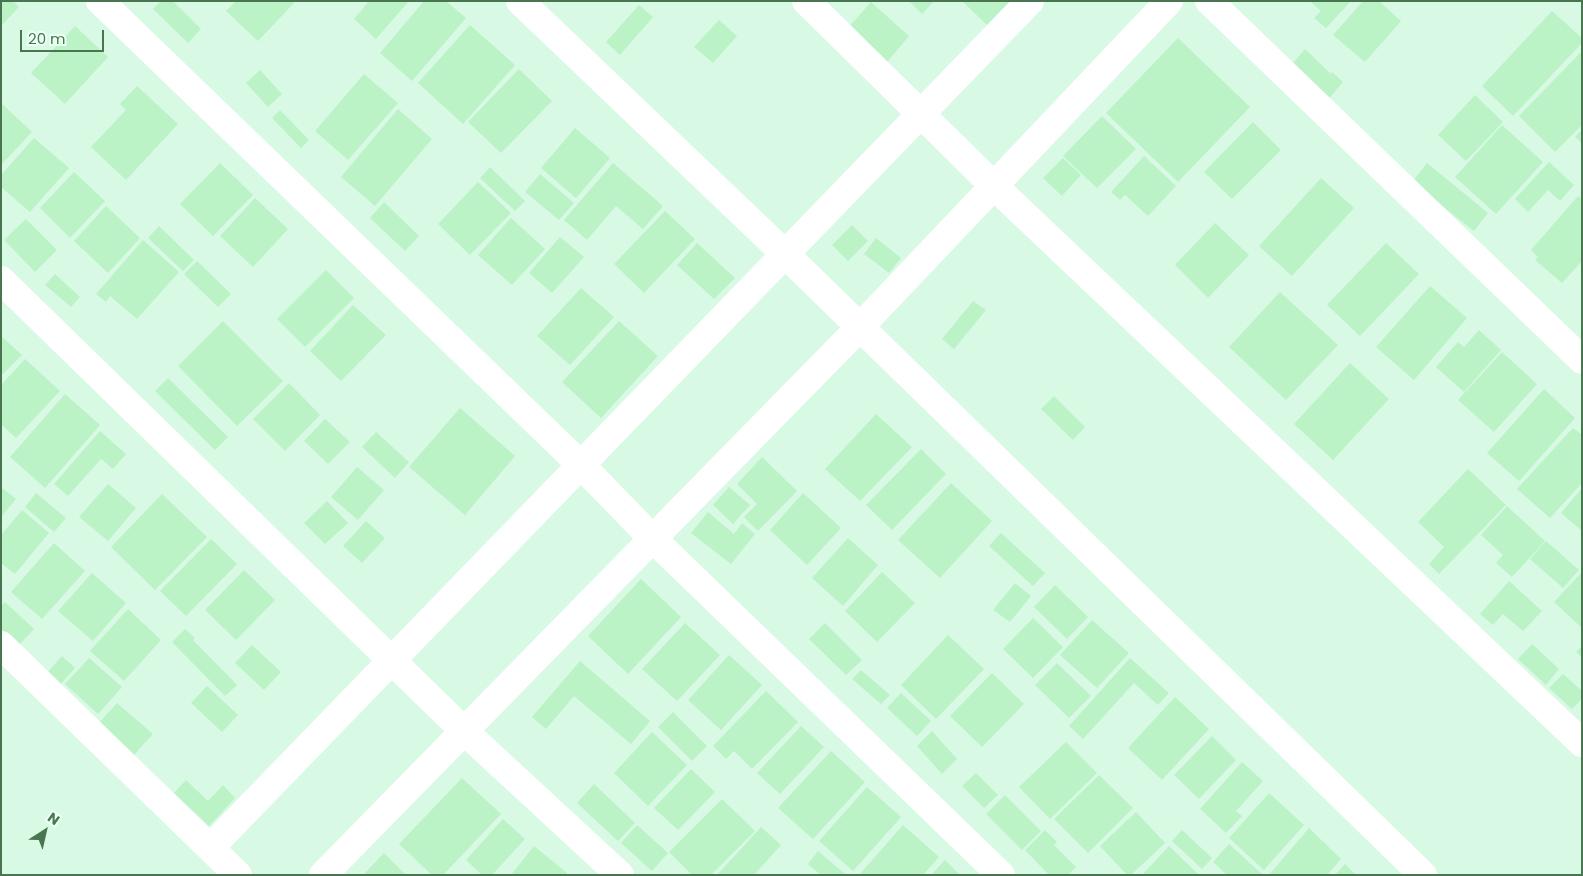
<!DOCTYPE html>
<html>
<head>
<meta charset="utf-8">
<style>
  body { margin:0 }
  #map { position:relative; width:1583px; height:876px; overflow:hidden; background:#e4fdef; font-family:Poppins,sans-serif }
  canvas { display:block }
  .frame { position:absolute; inset:0; border:2px solid #497651; pointer-events:none }
  .north { position:absolute; left:20px; top:806px; width:50px; height:50px; -webkit-text-stroke:4px #ebfff3; paint-order:stroke; rotate:35deg; font-size:14px; font-weight:700; line-height:20px; text-align:center; color:#497651 }
  .north::after { content:''; display:block; margin:auto; width:18px; height:22px; background:#497651; clip-path:polygon(50% 0,100% 100%,50% 72%,0 100%) }
  .scale { position:absolute; left:20px; top:30px; width:84px; height:22px; box-sizing:border-box; border:2px solid #497651; border-top:0; padding-left:6px; font-size:15px; line-height:18px; white-space:nowrap; color:#497651; -webkit-text-stroke:4px #ebfff3; paint-order:stroke }
</style>
</head>
<body>
<div id="map">
<canvas width="1583" height="876"></canvas>
<div class="frame"></div>
<div class="north">N</div>
<div class="scale">20 m</div>
</div>
<script>
const g = document.querySelector('canvas').getContext('2d');
g.lineJoin = 'round';
function fill(path, color) { g.fillStyle = color; g.fill(path, 'evenodd'); }
function strokePath(path, color, width, dash) { g.strokeStyle = color; g.lineWidth = width; g.lineCap = dash ? 'butt' : 'round'; g.setLineDash(dash || []); g.stroke(path); }
const residential = new Path2D(`
  M1,1H1582V875H1Z`);
const building = new Path2D(`
  M1,1H13L19,7L1,26Z
  M161,1H173L201,29L188,43L153,9Z
  M236,1H292L294,3L258,41L226,11Z
  M369,1H409L376,39L354,19Z
  M424,1H446L466,18L412,81L380,53Z
  M909,1H934L922,14Z
  M962,1H1010L987,25Z
  M1310,1H1349L1350,2L1326,28L1314,18L1321,11Z
  M1363,1H1379L1401,21L1365,62L1333,35Z
  M871,2L909,36L887,62L848,28Z
  M639,5L653,17L620,55L606,42Z
  M1552,11L1582,38V43L1513,116L1482,86Z
  M719,20L737,36L713,63L694,47Z
  M470,25L515,65L463,124L418,83Z
  M75,26L108,57L65,104L31,73Z
  M1178,38L1250,107L1178,182L1106,113Z
  M1305,49L1331,74L1332,72L1343,82L1326,102L1288,69Z
  M1582,51V125L1555,152L1519,116Z
  M519,69L552,101L501,153L468,122Z
  M260,70L282,94L268,107L246,83Z
  M364,74L398,103L348,160L315,131Z
  M137,86L178,124L126,180L91,147L126,110L120,104Z
  M1475,95L1503,122L1466,161L1438,135Z
  M1,103L32,132L1,165Z
  M398,109L432,139L375,206L341,177Z
  M280,110L309,140L301,148L272,118Z
  M1102,116L1136,149L1097,188L1063,156Z
  M1253,122L1281,150L1232,199L1204,172Z
  M1502,125L1543,162L1496,214L1455,177Z
  M575,128L610,158L576,198L541,168Z
  M1582,130V143L1575,137Z
  M34,138L69,168L30,212L1,187V175Z
  M1144,156L1176,186L1148,216L1125,195L1120,200L1111,192Z
  M1063,158L1081,175L1062,196L1043,178Z
  M1549,162L1574,185L1560,201L1548,190L1528,212L1515,199Z
  M220,163L253,195L213,236L180,204Z
  M613,163L663,206L643,229L616,206L587,240L564,220Z
  M1427,163L1488,213L1474,231L1412,182Z
  M490,167L525,201L515,211L480,178Z
  M74,172L105,201L70,238L40,208Z
  M540,174L574,203L559,220L525,192Z
  M1321,178L1354,208L1292,276L1259,246Z
  M478,182L511,213L470,255L438,224Z
  M1578,196L1582,199V261L1562,283L1535,260L1538,257L1531,250Z
  M255,198L288,229L253,267L220,236Z
  M384,202L419,236L405,251L370,218Z
  M106,206L140,238L108,273L74,241Z
  M665,211L695,239L644,293L614,264Z
  M511,218L545,249L512,285L478,255Z
  M26,219L57,250L35,272L4,240Z
  M1215,223L1249,255L1208,298L1175,265Z
  M852,225L868,241L848,261L832,245Z
  M159,226L194,260L183,271L148,238Z
  M560,237L584,257L552,293L529,273Z
  M876,238L901,258L889,273L864,254Z
  M143,240L179,272L137,319L110,296L106,302L96,294Z
  M697,243L735,278L714,299L677,265Z
  M1386,243L1419,274L1360,336L1327,305Z
  M197,261L231,294L218,307L184,274Z
  M326,270L354,298L305,347L277,319Z
  M55,274L80,297L71,307L45,285Z
  M1430,286L1467,318L1414,380L1376,347Z
  M581,288L614,317L570,365L537,336Z
  M1280,292L1338,345L1286,400L1229,347Z
  M973,301L986,310L954,349L942,339Z
  M353,305L386,335L341,381L310,351Z
  M223,321L283,381L237,426L178,366Z
  M619,321L658,356L601,418L562,382Z
  M1479,330L1501,350L1464,392L1436,367L1458,342L1464,347Z
  M1,336L22,355L1,376Z
  M1502,352L1537,384L1494,432L1458,400Z
  M25,359L60,391L16,438L1,424V385Z
  M1350,363L1389,399L1333,460L1294,424Z
  M168,378L228,437L215,450L155,391Z
  M289,383L320,415L285,451L253,419Z
  M1544,389L1575,418L1519,481L1487,453Z
  M65,394L100,425L45,488L10,457Z
  M1054,396L1085,427L1073,440L1041,409Z
  M460,408L515,456L465,515L409,467Z
  M876,414L912,447L860,501L825,469Z
  M325,419L350,442L328,464L304,441Z
  M1573,428L1582,435V483L1550,518L1517,489Z
  M100,431L126,454L113,469L101,459L68,496L54,484Z
  M376,432L409,462L395,478L362,447Z
  M921,449L946,474L892,530L866,505Z
  M762,457L797,491L758,531L744,517L757,504L737,484Z
  M357,467L384,490L358,520L331,497Z
  M1468,469L1506,505L1439,574L1429,564L1444,547L1418,522Z
  M951,483L992,521L940,578L898,540Z
  M108,484L136,508L108,541L79,517Z
  M1,487L16,499L1,517Z
  M729,487L750,505L733,524L713,505Z
  M1582,488V531L1561,513Z
  M36,493L66,518L54,532L25,507Z
  M803,493L841,528L807,565L770,530Z
  M162,494L207,537L155,590L111,547Z
  M327,501L348,523L325,544L304,523Z
  M1507,506L1545,541L1512,577L1496,563L1503,555L1481,535Z
  M22,510L49,533L15,574L1,563V535Z
  M708,512L734,534L742,523L755,534L731,564L691,533Z
  M366,521L385,538L362,563L343,546Z
  M1001,533L1045,573L1033,586L989,546Z
  M848,538L878,565L843,606L812,578Z
  M211,539L237,564L186,616L160,591Z
  M1546,541L1579,570L1563,588L1530,559Z
  M54,543L85,571L42,619L11,592Z
  M244,570L275,600L236,640L205,610Z
  M882,572L915,603L877,642L845,611Z
  M92,573L126,603L93,641L58,611Z
  M1581,573L1582,574V628L1554,602Z
  M641,579L681,617L628,674L588,636Z
  M1509,581L1542,611L1523,631L1503,614L1493,625L1480,614Z
  M1015,583L1031,596L1010,622L993,610Z
  M1055,585L1088,617L1067,639L1034,607Z
  M5,602L34,629L17,647L1,632V605Z
  M128,609L161,640L124,681L90,651Z
  M1033,618L1063,647L1033,678L1003,649Z
  M1092,620L1129,653L1097,688L1060,655Z
  M685,623L720,655L677,701L642,669Z
  M825,623L862,660L846,675L809,639Z
  M185,629L195,638L193,640L237,685L225,696L172,642Z
  M948,635L984,669L936,719L901,685Z
  M1532,644L1559,669L1546,685L1518,659Z
  M252,645L281,672L264,690L235,663Z
  M1582,646V657L1576,652Z
  M729,655L762,685L721,730L688,700Z
  M62,656L75,668L59,686L45,675Z
  M89,658L122,687L98,714L65,684Z
  M1130,658L1169,693L1158,705L1134,683L1083,739L1069,726Z
  M580,661L650,721L631,744L574,696L546,729L532,717Z
  M1057,663L1091,696L1069,718L1035,685Z
  M861,670L890,695L881,704L852,679Z
  M992,673L1024,704L982,747L950,716Z
  M1563,674L1582,691V699L1572,709L1549,688Z
  M207,686L238,715L222,732L191,703Z
  M766,691L798,722L752,769L734,751L726,759L713,746Z
  M901,693L931,721L917,736L887,708Z
  M1175,697L1209,729L1162,780L1128,748Z
  M117,703L153,734L132,757L96,726Z
  M673,712L707,746L692,761L658,727Z
  M801,726L824,747L780,794L757,773Z
  M932,731L957,759L942,774L917,746Z
  M652,732L687,765L648,806L614,773Z
  M1212,736L1236,760L1199,799L1174,775Z
  M1066,742L1097,773L1050,819L1019,787Z
  M831,751L865,782L813,839L778,808Z
  M1242,762L1263,781L1236,811L1242,816L1226,833L1200,809Z
  M691,769L715,792L678,830L654,808Z
  M976,773L998,795L984,808L962,786Z
  M1099,775L1133,808L1088,853L1054,819Z
  M462,778L501,814L443,875H432L399,844Z
  M186,780L208,801L223,785L235,798L209,826L174,793Z
  M594,784L635,823L618,841L577,803Z
  M867,787L901,817L853,871L819,841Z
  M1269,793L1304,825L1264,870L1229,838Z
  M1005,795L1041,831L1022,850L986,814Z
  M722,799L755,831L711,875H692L669,852Z
  M1136,812L1165,843L1131,875H1127L1100,846Z
  M503,819L525,839L492,875H482L466,860Z
  M637,825L668,853L652,871L621,843Z
  M903,825L939,857L923,875H859Z
  M761,827L781,845L754,875H717Z
  M1309,828L1341,859L1327,875H1269Z
  M1045,830L1057,842L1054,845L1076,867L1068,875H1049L1025,850Z
  M1182,830L1212,858L1202,869L1172,841Z
  M1229,844L1262,874L1261,875H1227L1213,862Z
  M534,846L567,873L566,875H511Z
  M1169,846L1199,875H1142Z
  M818,851L846,875H821L808,864Z
  M384,853L406,875H363Z
  M945,860L960,875H931Z
  M1345,864L1356,875H1335Z`);
const minor = new Path2D(`
  M100,1L581,465L652,538L1001,875
  M520,1L786,255L1423,875
  M806,1L993,185L1582,743
  M1209,1L1582,360
  M1,280L463,730L620,875
  M1,645L238,875
  M210,848L1030,1
  M323,875L860,327L1169,1`);
fill(residential, '#d8fae5');
fill(building, '#bbf3c7');
strokePath(minor, '#fff', 28);
</script>
</body>
</html>
